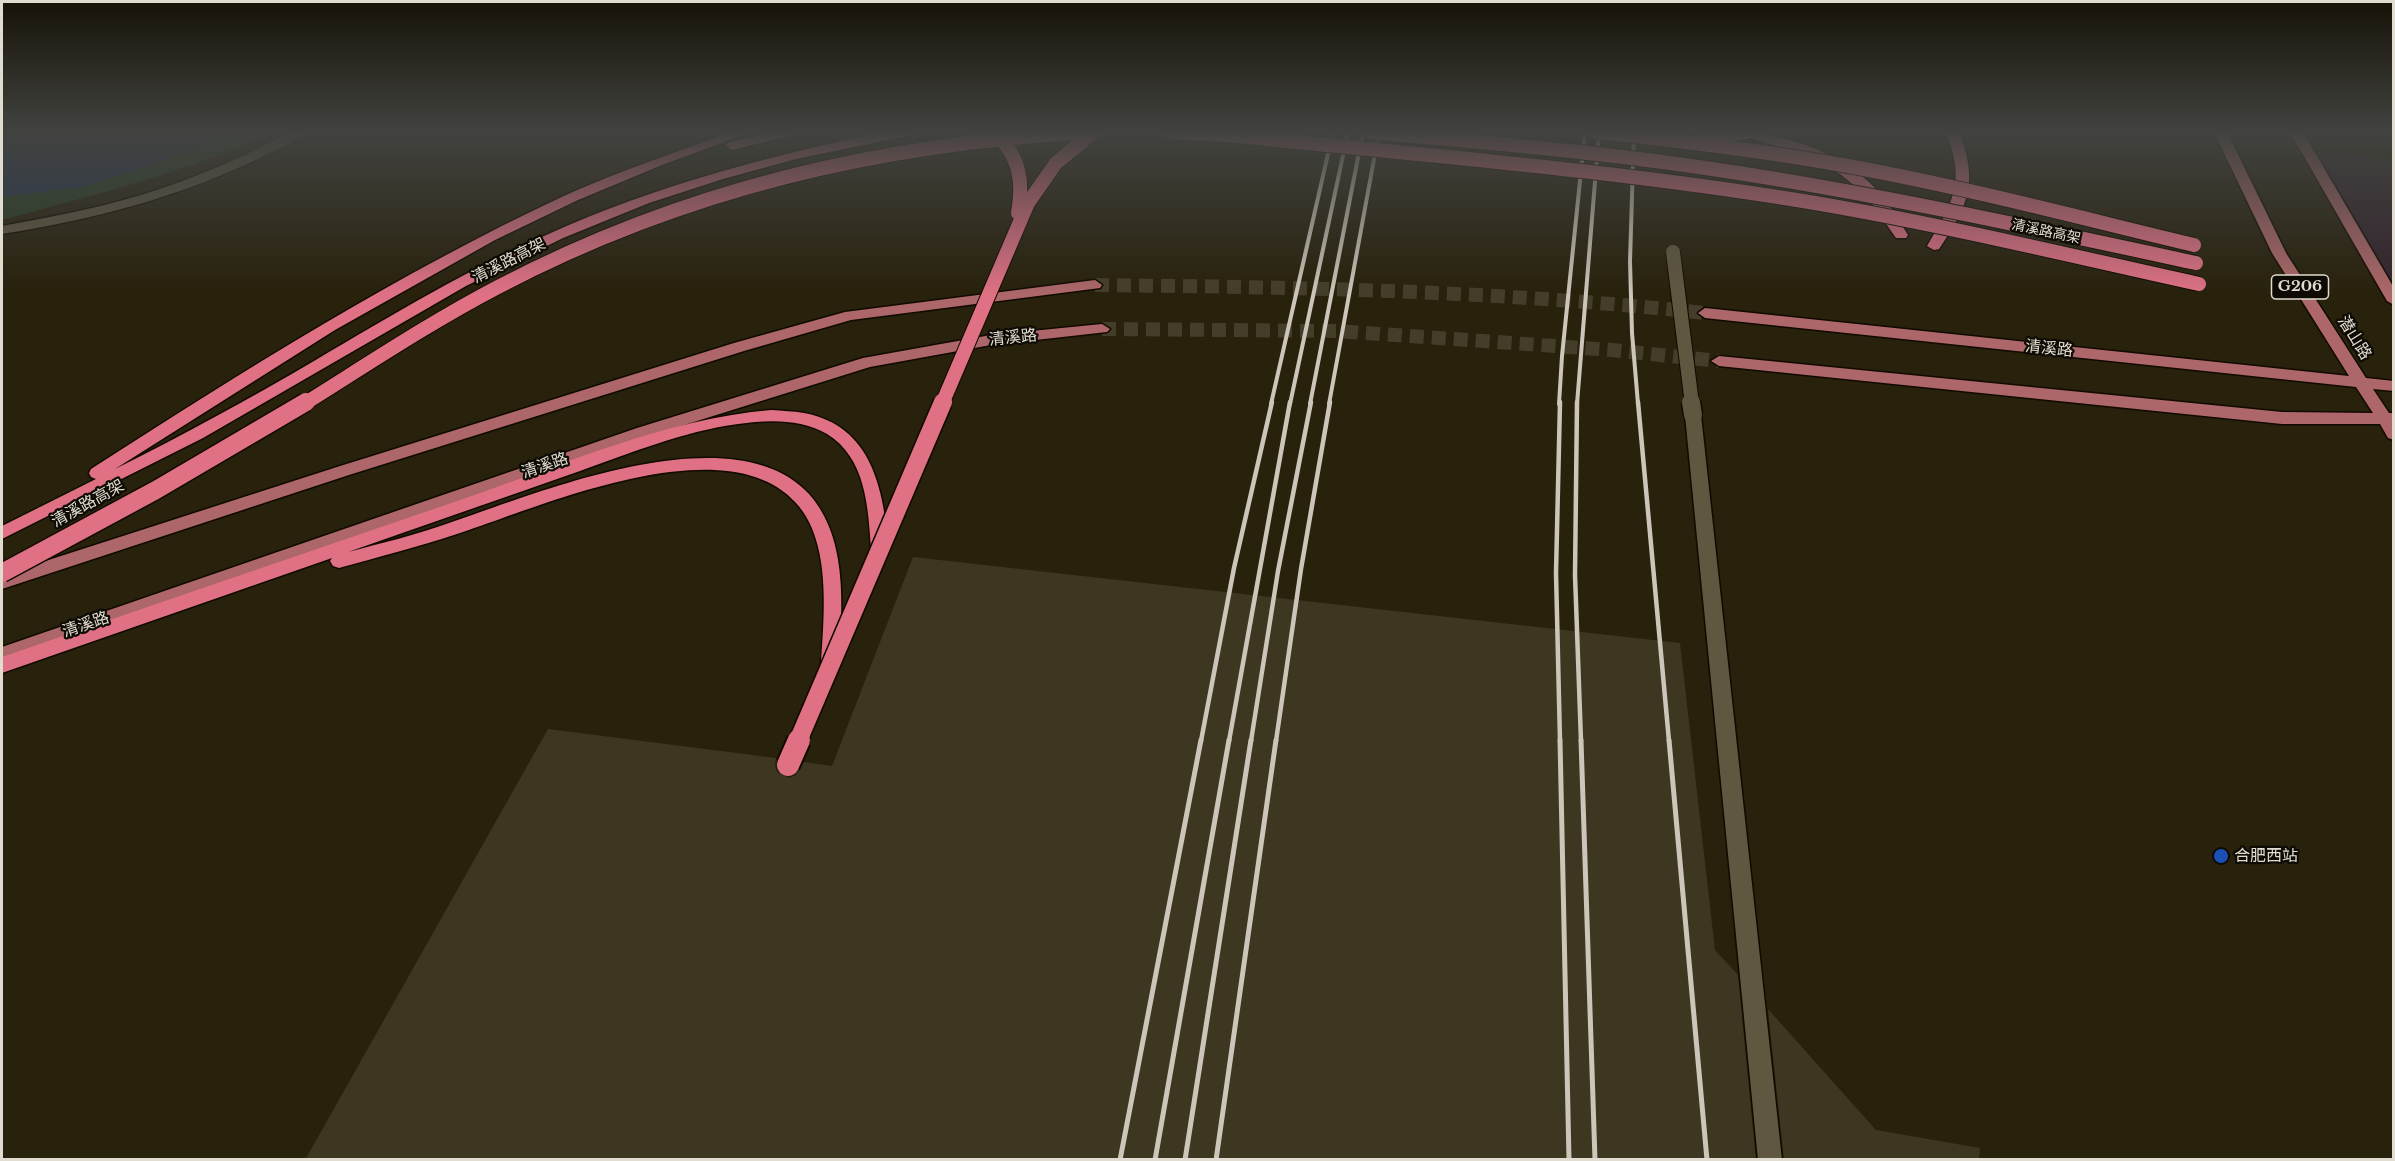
<!DOCTYPE html>
<html>
<head>
<meta charset="utf-8">
<style>
  body { margin:0 }
  #map { position:relative; width:2395px; height:1161px; overflow:hidden; background:#28210c; font-family:"Libre Baskerville",serif }
  canvas { display:block }
  .frame { position:absolute; inset:0; border:3px solid #e1dcd0; pointer-events:none }
</style>
</head>
<body>
<div id="map">
<canvas width="2395" height="1161"></canvas>
<div class="frame"></div>
</div>
<script>
const g = document.querySelector('canvas').getContext('2d');
g.lineJoin = 'round';
function fill(path, color) { g.fillStyle = color; g.fill(path, 'evenodd'); }
function strokePath(path, color, width, dash) { g.strokeStyle = color; g.lineWidth = width; g.lineCap = dash ? 'butt' : 'round'; g.setLineDash(dash || []); g.stroke(path); }
function label(font, color, halo, rows, align = 'center') {
  g.font = font + ' "Libre Baskerville","Noto Sans SC",serif'; g.lineWidth = 4.5; g.setLineDash([]); g.textBaseline = 'middle'; g.strokeStyle = halo; g.fillStyle = color; for (const [text, x, y, turn = 0] of rows) {
    g.save(); g.translate(x, y); g.rotate((+turn || 0) * Math.PI / 180); g.textAlign = isNaN(turn) ? turn : align; if (halo) g.strokeText(text, 0, 0); g.fillText(text, 0, 0); g.restore();
  }
}
const commercial = new Path2D(`
  M2307,150L2393,160V301Z`);
const green = new Path2D(`
  M2,132H273C186,173 93,195 2,220Z`);
const water = new Path2D(`
  M2,132H230L218,140L137,170L82,187L2,197Z`);
const building = new Path2D(`
  M913,557L1680,643L1715,950L1738,975L1756,1160H305L548,729L776,758L775,766L777,772L789,778L796,775L804,762L832,766Z
  M1768,1009L1876,1130L1980,1148L1979,1160H1784Z`);
const primaryTunnel = new Path2D(`
  M1095,285C1299,287 1502,291 1705,313
  M1102,329L1337,331L1612,350L1719,361`);
const street = new Path2D(`
  M290,132H306C296,142 279,148 266,155C184,196 92,220 2,234V226C32,220 62,215 92,208C161,192 228,166 290,132Z
  M1693,410L1699,411L1701,415L1782,1160H1758L1685,415L1687,411Z`);
const primary = new Path2D(`
  M2214,132H2227L2286,253L2366,378L2394,381V391L2373,389L2389,413H2394V440L2388,438L2380,424H2282L1719,366L1711,361L1719,356L2282,412L2373,413L2356,387L1705,318L1698,313L1705,308L2349,376L2272,253Z
  M2290,132H2303L2394,288V305L2387,301Z
  M1095,280L1102,285L1100,288L851,320L744,351L349,475L2,589V575L337,467L734,343L845,312Z
  M1102,324L1110,329L1107,332L991,345L870,367L649,436L2,661V647L637,428L863,358L991,335Z`);
const highway = new Path2D(`
  M732,132H751L662,165L578,200L495,240L335,330L115,469C183,435 249,399 314,361C392,315 470,268 553,232C654,187 761,158 869,135L885,132H913L907,136L796,159L723,179L649,203L563,238L466,286L203,438L2,539V526L96,479L91,477L89,473L91,469C245,370 400,272 566,195C620,171 676,152 732,132Z
  M771,132H794L793,135L732,150L726,146L727,143Z
  M1732,132C1781,132 1842,152 1876,189C1889,203 1898,219 1908,235L1906,238H1896L1866,195L1840,174L1796,152Z
  M1946,132H1959C1979,182 1968,206 1939,249L1934,250L1927,246C1953,202 1966,183 1946,132Z
  M771,410C782,411 793,411 804,413C873,426 883,490 889,548L886,553L880,555L874,553L871,548C868,507 866,458 827,434C800,418 766,420 738,424C684,431 631,453 580,471C503,498 425,525 348,552C382,543 416,535 449,523C537,493 733,411 809,494C849,539 842,609 839,665L837,670L830,673L823,670L821,665C824,616 832,542 796,503C725,424 540,507 457,534C418,547 378,557 339,568L333,566L330,561L332,558L2,673V657C156,604 311,551 466,498C565,464 666,419 771,410Z`);
const railFar2 = new Path2D(`
  M1634,132L1630,261L1632,333L1638,404
  M1271,404L1333,132
  M1290,404L1348,132
  M1310,404L1363,132
  M1329,404L1379,132
  M1559,404L1562,356L1585,132
  M1577,404L1599,132`);
const railFar1 = new Path2D(`
  M1560,402L1556,573L1560,741
  M1577,402L1575,575L1581,741
  M1638,402L1669,741
  M1201,741L1234,568L1272,402
  M1229,741L1290,402
  M1251,741L1278,571L1311,402
  M1276,741L1301,569L1330,402`);
const rail = new Path2D(`
  M1560,740L1569,1160
  M1581,740L1595,1160
  M1669,740L1707,1160
  M1120,1160L1201,740
  M1155,1160L1229,740
  M1185,1160L1251,740
  M1216,1160L1276,740`);
const streetBridgeFar1 = new Path2D(`
  M1673,252L1692,404`);
const streetBridge = new Path2D(`
  M1691,402L1693,415`);
const highwayBridgeFar2 = new Path2D(`
  M995,132C1019,156 1024,180 1018,213
  M1171,132L1229,135C1420,155 1613,170 1803,201C1936,223 2067,255 2199,284
  M1371,132C1487,143 1603,152 1719,170C1879,194 2038,229 2196,263
  M1597,132C1683,141 1768,151 1853,167C1968,188 2081,218 2194,245
  M1703,137L1746,132
  M304,404C368,364 431,322 498,287C685,189 880,144 1089,132
  M942,404L1028,203L1056,163L1094,132`);
const highwayBridgeFar1 = new Path2D(`
  M2,573L156,490L306,402
  M798,741L943,402`);
const highwayBridge = new Path2D(`
  M788,765L799,740`);
const markers = [
  [2221,856,8,"#1a4fb4"]
];
const farStreetnames = [
  ["清溪路高架",2046,232,12]
];
const shields = [
  [2300,287,57]
];
const shieldNames = [
  ["G206",2300,287]
];
const streetNames = [
  ["清溪路高架",509,261,-27],
  ["清溪路",1013,338,-6],
  ["潜山路",2354,338,58],
  ["清溪路",2049,349,6],
  ["清溪路",545,466,-19],
  ["清溪路高架",88,504,-29],
  ["清溪路",86,625,-19]
];
const poiNames = [
  ["合肥西站",2234,856]
];
fill(commercial, '#33232d');
fill(green, '#273e22');
fill(water, '#233351');
fill(building, '#3d3621');
strokePath(primaryTunnel, '#443d29', 14, [14, 8]);
strokePath(street, '#110a00', 3);
strokePath(primary, '#110a00', 3);
strokePath(highway, '#110a00', 3);
fill(street, '#605741');
fill(primary, '#ad676a');
fill(highway, '#e07185');
strokePath(railFar2, '#cbc6b9', 4);
strokePath(railFar1, '#cbc6b9', 4.5);
strokePath(rail, '#cbc6b9', 5);
strokePath(streetBridgeFar1, '#110a00', 16, []);
strokePath(streetBridge, '#110a00', 21, []);
strokePath(highwayBridgeFar2, '#110a00', 16, []);
strokePath(highwayBridgeFar1, '#110a00', 21, []);
strokePath(highwayBridge, '#110a00', 26, []);
strokePath(streetBridgeFar1, '#605741', 14);
strokePath(streetBridge, '#605741', 18);
strokePath(highwayBridgeFar2, '#e07185', 14);
strokePath(highwayBridgeFar1, '#e07185', 18);
strokePath(highwayBridge, '#e07185', 22);
const sky = g.createLinearGradient(0, 0, 0, 295);
sky.addColorStop(0, '#161207');
sky.addColorStop(0.45, '#424340');
sky.addColorStop(1, '#42434000');
g.fillStyle = sky;
g.fillRect(0, 0, 2395, 295);
for (const [x, y, r, color] of markers) { const dot = new Path2D(); dot.arc(x, y, r, 0, 2 * Math.PI); g.fillStyle = color; g.fill(dot); strokePath(dot, '#0e0b04', 2); }
label('14px', '#e1dcd0', '#0e0b04', farStreetnames);
for (const [x, y, w] of shields) { const box = new Path2D(); box.roundRect(x - w / 2, y - 12, w, 24, 4.5); g.fillStyle = '#0e0b04'; g.fill(box); strokePath(box, '#e1dcd0', 1.5); }
label('bold 15px', '#e1dcd0', null, shieldNames);
label('16px', '#e1dcd0', '#0e0b04', streetNames);
label('16px', '#e1dcd0', '#0e0b04', poiNames, 'left');
</script>
</body>
</html>
